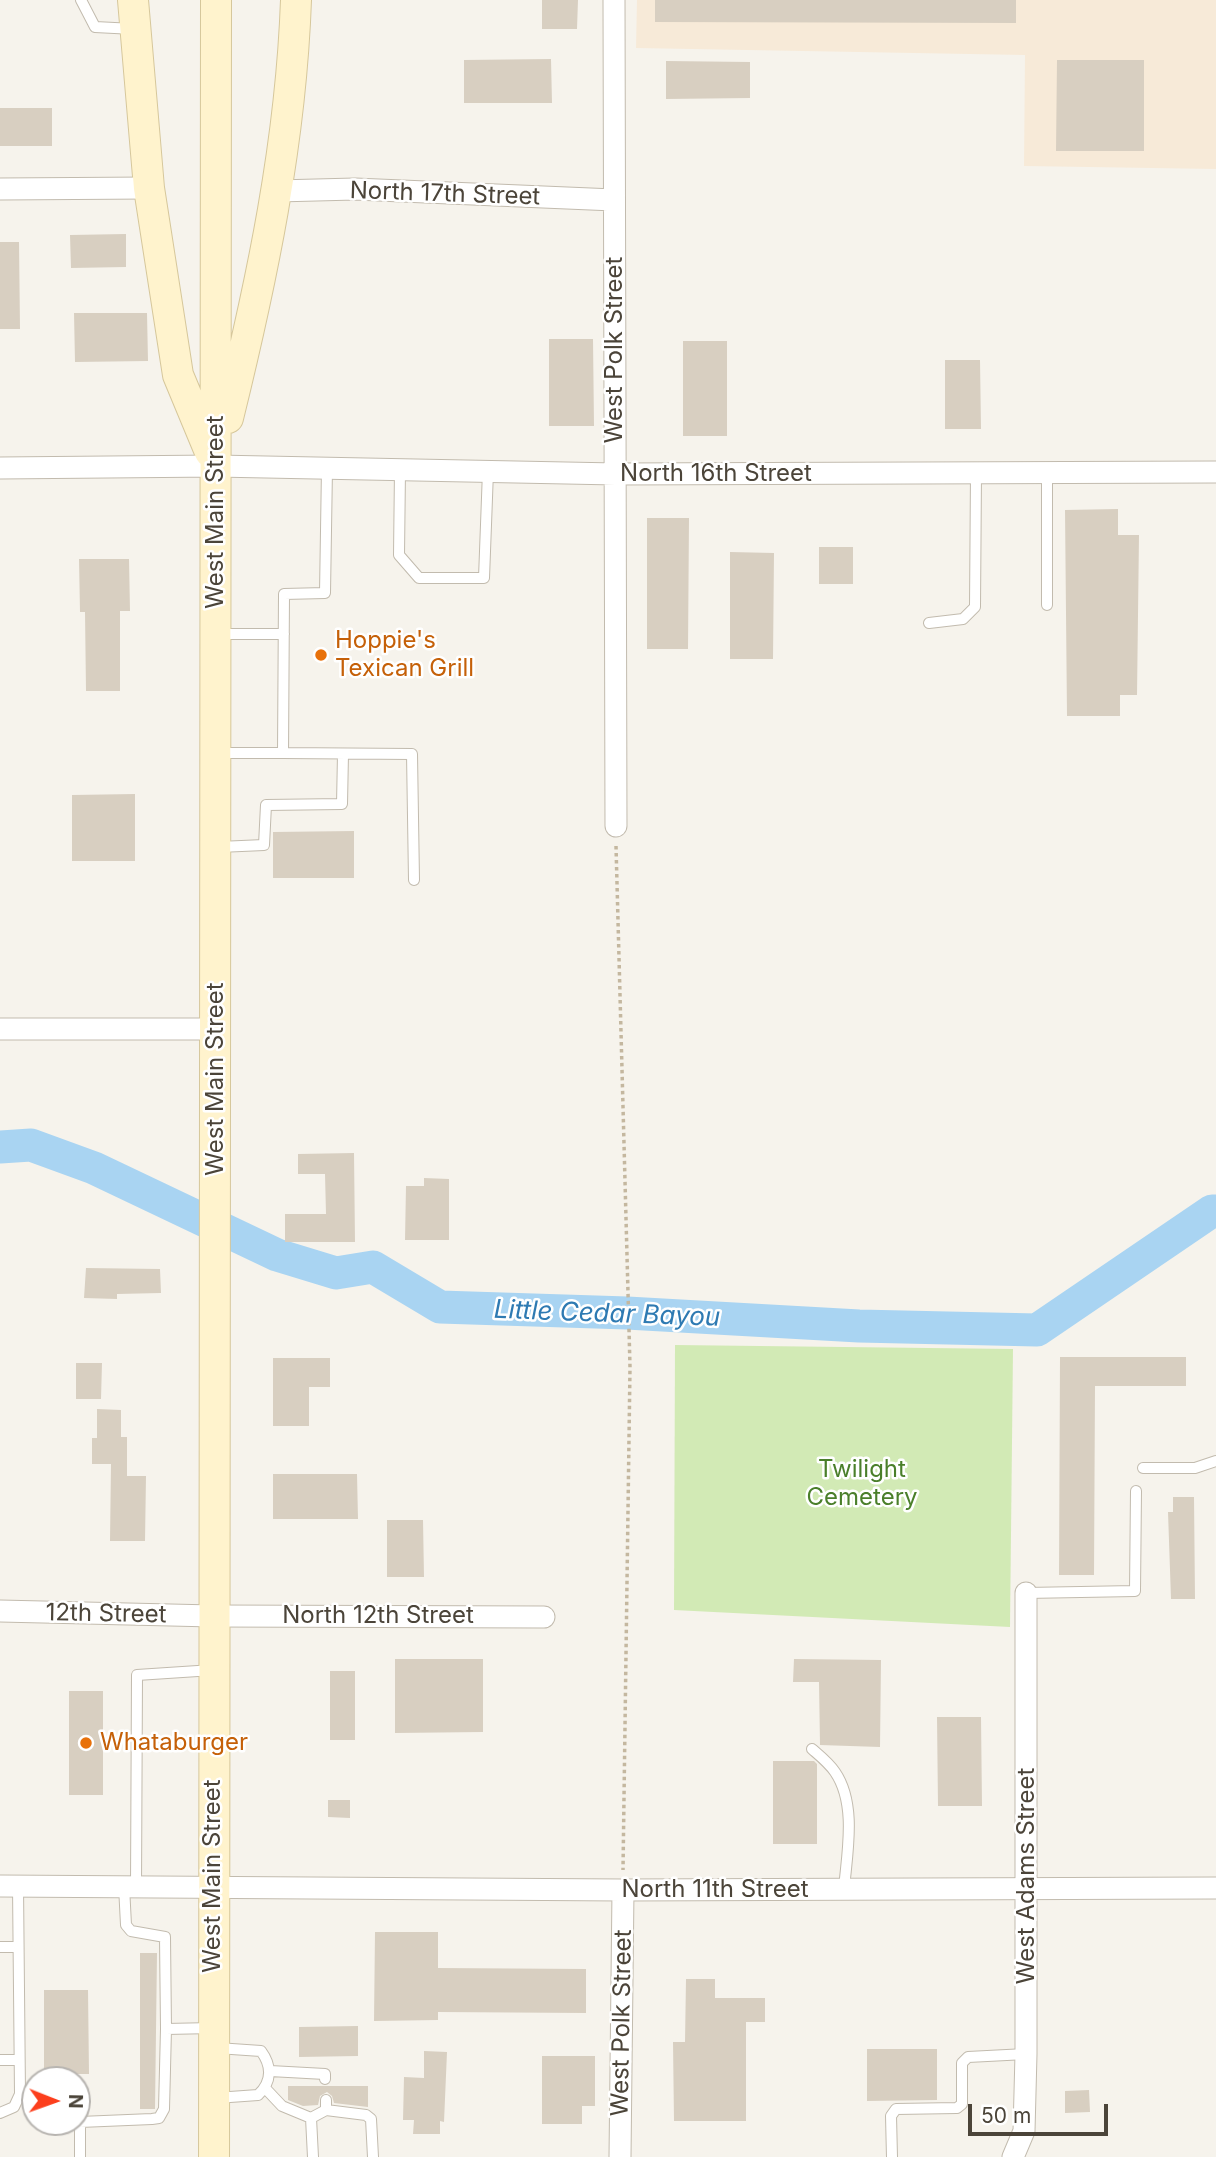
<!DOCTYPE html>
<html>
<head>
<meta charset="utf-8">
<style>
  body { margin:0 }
  #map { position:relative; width:1216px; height:2157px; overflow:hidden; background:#f6f3ec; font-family:Inter,sans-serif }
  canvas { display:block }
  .north { position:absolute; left:21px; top:2066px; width:70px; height:70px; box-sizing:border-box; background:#fff; border:2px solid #b7b4b0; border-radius:50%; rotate:91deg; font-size:19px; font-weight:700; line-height:28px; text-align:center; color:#4b4439 }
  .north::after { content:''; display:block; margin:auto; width:24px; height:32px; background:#fc3f1d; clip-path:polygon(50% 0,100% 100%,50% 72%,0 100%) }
  .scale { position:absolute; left:968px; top:2104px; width:140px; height:32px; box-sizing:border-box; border:4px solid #4b4439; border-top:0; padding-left:9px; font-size:21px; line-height:24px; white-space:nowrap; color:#4b4439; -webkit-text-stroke:5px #fff; paint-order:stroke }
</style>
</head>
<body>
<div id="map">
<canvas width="1216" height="2157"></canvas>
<div class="north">N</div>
<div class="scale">50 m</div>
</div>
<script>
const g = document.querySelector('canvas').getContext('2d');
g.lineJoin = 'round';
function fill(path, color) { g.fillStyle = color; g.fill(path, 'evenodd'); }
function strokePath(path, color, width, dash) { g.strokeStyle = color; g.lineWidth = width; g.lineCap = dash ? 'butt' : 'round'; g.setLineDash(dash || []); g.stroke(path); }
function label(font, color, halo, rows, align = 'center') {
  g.font = font + ' Inter,sans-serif'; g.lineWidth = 5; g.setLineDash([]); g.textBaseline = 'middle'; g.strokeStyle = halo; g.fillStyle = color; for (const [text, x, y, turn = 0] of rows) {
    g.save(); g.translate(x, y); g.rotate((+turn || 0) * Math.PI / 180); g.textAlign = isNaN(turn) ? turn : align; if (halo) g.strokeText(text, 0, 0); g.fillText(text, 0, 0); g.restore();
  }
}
const commercial = new Path2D(`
  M637,0H1216V169L1024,166L1025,55L636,48Z`);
const green = new Path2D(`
  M675,1345L1013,1349L1010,1627L674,1610Z`);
const river = new Path2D(`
  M0,1147L31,1145L94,1168L277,1255L336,1273L373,1267L440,1307L627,1313L859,1326L1037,1330L1212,1211H1216`);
const building = new Path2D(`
  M542,0H578L577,29H542Z
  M655,0H1016V23L655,22Z
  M551,59L552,103H464V60Z
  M1057,60H1144V151H1056Z
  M666,61L750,62V98L666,99Z
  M0,108H52V146H0Z
  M126,234V267L71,268L70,235Z
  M0,242H19L20,329H0Z
  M74,313H147L148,361L75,362Z
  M549,339H593L594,426H549Z
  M683,341H727V436H683Z
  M945,360H980L981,429H945Z
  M1118,509V535H1139L1137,695H1120V716H1067L1065,510Z
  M647,518H689L688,649H647Z
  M819,547H853V584H819Z
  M730,552L774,553L773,659H730Z
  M79,559H129L130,611H120V691H86L85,612H80Z
  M135,794V861H72V795Z
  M354,831V878H273V832Z
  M354,1153L355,1242H285V1214H326L325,1174H298V1154Z
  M424,1178L449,1179V1240H405L406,1186H424Z
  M86,1268L160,1269L161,1293L117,1294V1299L84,1298Z
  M1060,1357H1186V1386H1095L1094,1575H1059Z
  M273,1358H330V1387H309V1426H273Z
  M76,1363H102L101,1399H76Z
  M97,1409L121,1410V1437H127V1476H146L145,1541H110L111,1464H92V1438H97Z
  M273,1474H357L358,1519H273Z
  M1173,1497H1194L1195,1599H1171L1168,1512H1173Z
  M387,1520H423L424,1577H387Z
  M395,1659H483V1732L395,1733Z
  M794,1659L881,1660L880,1747L820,1745L819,1682H793Z
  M330,1671H355V1740H330Z
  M69,1691H103V1795H69Z
  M937,1717H981L982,1806H938Z
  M773,1761H814L817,1764V1844H773Z
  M328,1800H350V1818L328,1817Z
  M375,1932H438V1968L586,1969V2013L438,2012V2020L374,2021Z
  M140,1953H157L155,2109H140Z
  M686,1979H715V1998H765V2022H746V2121H674L673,2042H685Z
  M44,1990H88L89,2074H44Z
  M358,2026V2056L299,2057V2027Z
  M867,2049H937V2100L867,2101Z
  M424,2051L447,2052L444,2122L440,2121V2134H413L414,2120H403L404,2077L424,2078Z
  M542,2056H595V2106H582V2124H542Z
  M288,2086H368V2107L334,2103L332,2096L327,2092L320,2096L318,2105L303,2106L288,2100Z
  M1089,2090L1090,2112L1065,2113V2091Z`);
const path = new Path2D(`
  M616,846L630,1367L623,1870`);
const service = new Path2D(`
  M81,0L95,27L134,29
  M327,468L325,593L284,594L283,753L412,754L414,880
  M400,470L399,555L419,578H484L488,471
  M1047,473V605
  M929,623L963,619L975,607L976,473
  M216,634H284
  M216,753H283
  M219,847L264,845L266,805L342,804L343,754
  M1143,1468H1195L1216,1461
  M1026,1593L1135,1591L1136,1491
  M812,1749C820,1756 829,1763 835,1772C857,1804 847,1853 844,1889
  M124,1886L126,1925L131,1931L165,1937L166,2029L213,2028
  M136,1886L137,1675L213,1670
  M0,1947H18
  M0,2060H19
  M270,2071L325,2074V2079
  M265,2088L282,2106L311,2118
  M216,2098L258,2095C272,2082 272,2066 261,2051L217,2048
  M326,2110L366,2115L371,2119L373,2157
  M0,2113L14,2107L20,2094L18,1886
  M80,2157V2122L152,2119L159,2118L164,2109L166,2029
  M313,2157L311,2118L326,2110V2100
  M892,2157L891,2116L896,2109L957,2108L962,2104V2063L968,2057L1026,2054`);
const minor = new Path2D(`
  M614,0L616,826
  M0,189L149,188
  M277,191L355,189L614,200
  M0,468L216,466L616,474L1216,472
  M0,1029H216
  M0,1611L213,1616L544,1617
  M0,1886L623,1890L1216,1888
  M620,2157L623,1890
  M1013,2157L1024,2131L1026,2054V1593`);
const secondary = new Path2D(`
  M133,0L149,188L178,375L210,452
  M228,418C262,280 291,142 296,0
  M214,2157L216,0`);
const markers = [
  [321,655,7,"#e8710a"],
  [86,1743,7,"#e8710a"]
];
const streetNames = [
  ["North 17th Street",445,194,2],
  ["West Polk Street",615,350,-90],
  ["North 16th Street",716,474],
  ["West Main Street",216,512,-90],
  ["West Main Street",216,1079,-90],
  ["12th Street",106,1614,1],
  ["North 12th Street",378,1616],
  ["West Main Street",213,1876,-90],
  ["West Adams Street",1027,1876,-90],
  ["North 11th Street",715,1890],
  ["West Polk Street",622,2023,-89]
];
const foodNames = [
  ["Hoppie's",335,641],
  ["Texican Grill",335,669],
  ["Whataburger",100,1743]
];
const parkNames = [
  ["Twilight",862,1470],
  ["Cemetery",862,1498]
];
const waterNames = [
  ["Little Cedar Bayou",607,1314,2]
];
fill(commercial, '#f7ead8');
fill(green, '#d2eab5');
strokePath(river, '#a9d4f2', 33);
fill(building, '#d8cfc1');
strokePath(service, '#c2bbae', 12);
strokePath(minor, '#c2bbae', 23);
strokePath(secondary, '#d6c79b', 32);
strokePath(path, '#c4b79f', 3.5, [3.5, 3.5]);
strokePath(service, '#fff', 10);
strokePath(minor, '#fff', 21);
strokePath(secondary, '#fff3cd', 30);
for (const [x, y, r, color] of markers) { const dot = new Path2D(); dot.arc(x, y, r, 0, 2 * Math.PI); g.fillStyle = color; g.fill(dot); strokePath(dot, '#fff', 2.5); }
label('24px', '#4b4439', '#fff', streetNames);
label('24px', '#c56008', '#fff', foodNames, 'left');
label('24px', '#4a7f2a', '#fff', parkNames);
label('italic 26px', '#2e7ab2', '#fff', waterNames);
</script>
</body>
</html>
